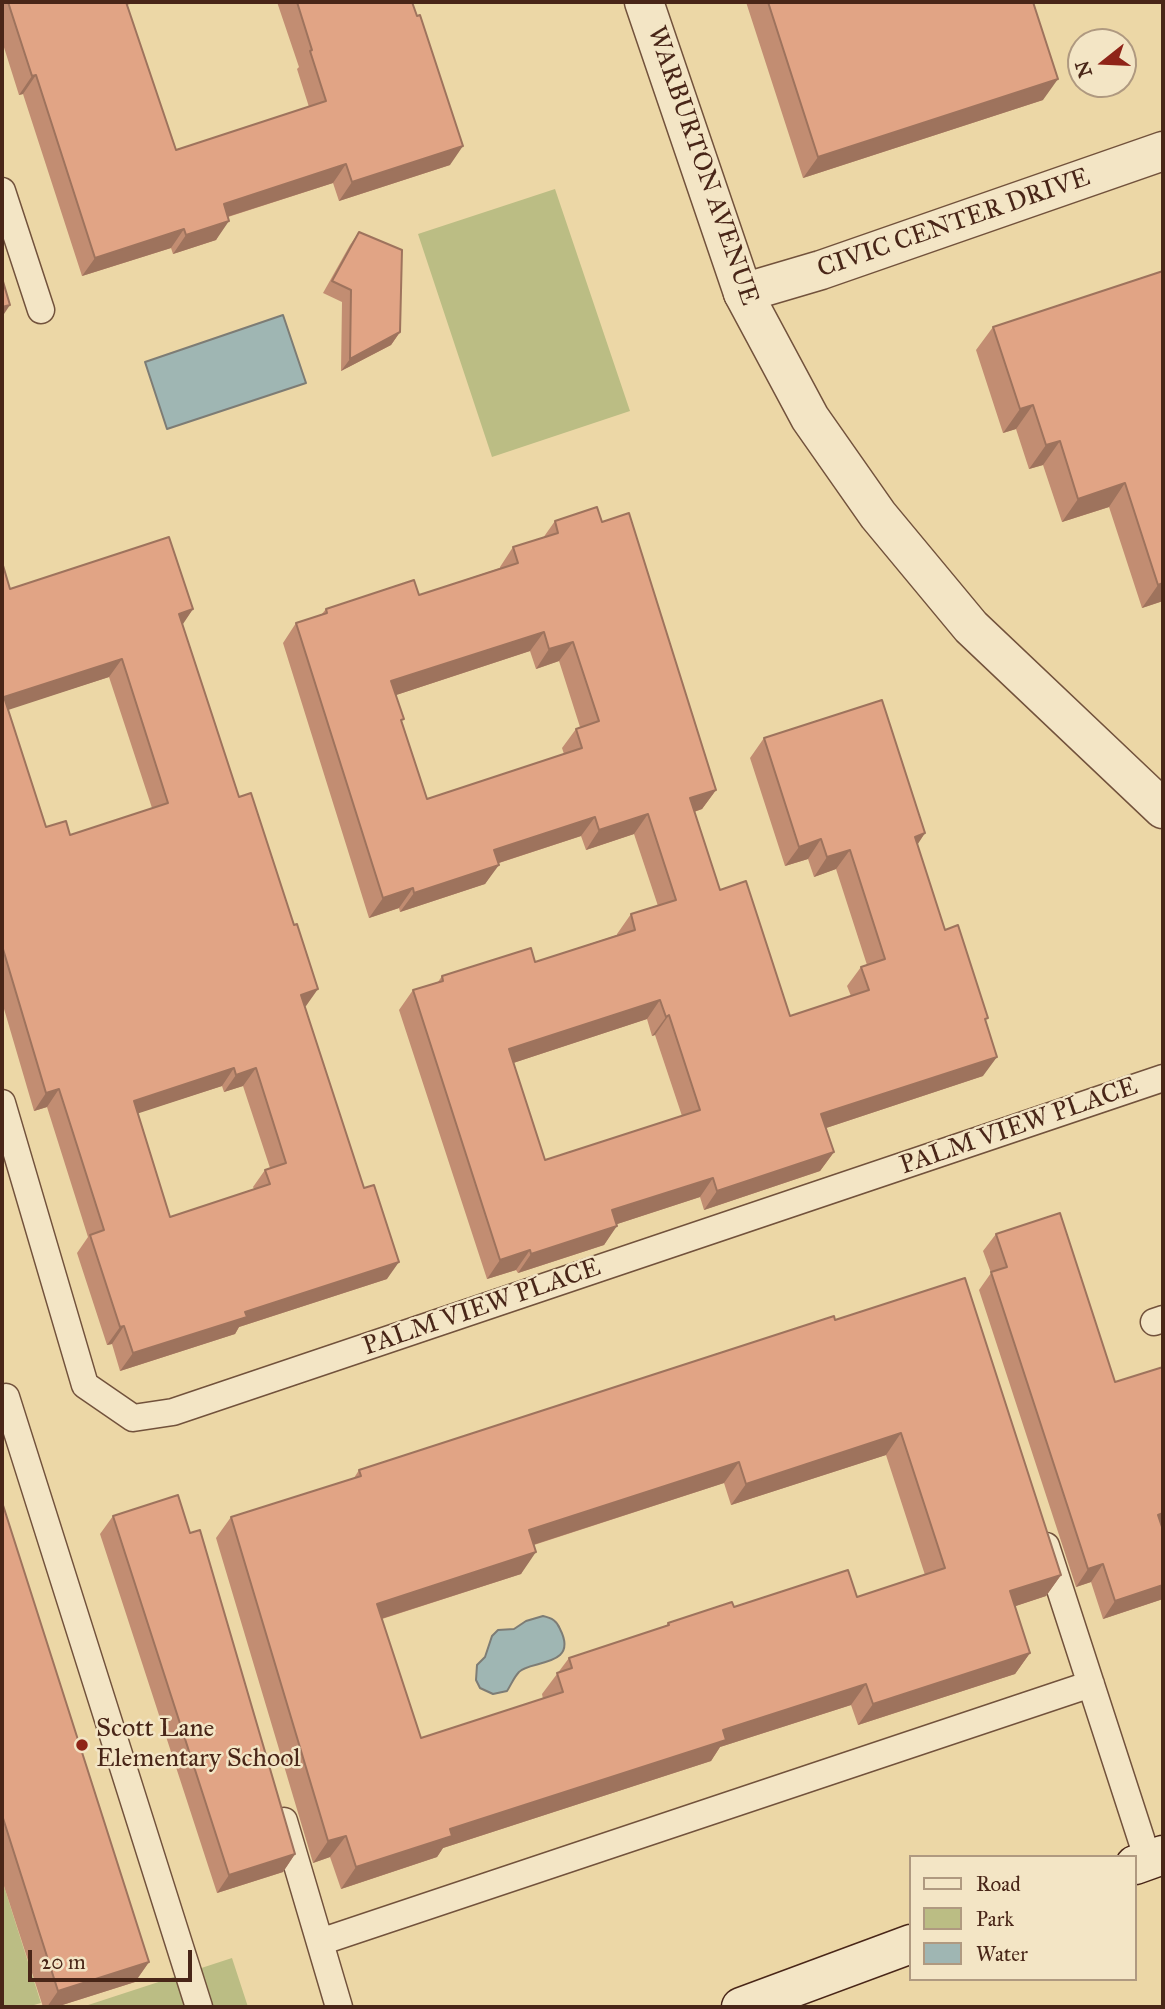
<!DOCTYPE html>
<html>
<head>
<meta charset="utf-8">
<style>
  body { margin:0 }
  #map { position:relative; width:1165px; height:2009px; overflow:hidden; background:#ecd7a6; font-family:"IM FELL Great Primer",serif }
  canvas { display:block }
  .frame { position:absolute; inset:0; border:4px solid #492618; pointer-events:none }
  .legend { position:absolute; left:909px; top:1855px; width:228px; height:126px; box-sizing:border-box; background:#f3e5c5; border:2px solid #af9980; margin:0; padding:9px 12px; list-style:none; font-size:21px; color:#492618 }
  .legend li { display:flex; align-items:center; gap:14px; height:35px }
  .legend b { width:35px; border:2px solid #af9980 }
  .north { position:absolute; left:1067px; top:28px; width:70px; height:70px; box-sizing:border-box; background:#f3e5c5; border:2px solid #af9980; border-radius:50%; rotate:252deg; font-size:19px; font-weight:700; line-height:28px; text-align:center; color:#492618 }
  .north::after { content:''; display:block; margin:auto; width:24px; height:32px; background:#8f2418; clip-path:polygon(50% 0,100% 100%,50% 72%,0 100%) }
  .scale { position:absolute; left:28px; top:1950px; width:164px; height:32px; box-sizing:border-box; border:4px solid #492618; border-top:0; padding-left:9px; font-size:21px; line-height:24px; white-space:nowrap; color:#492618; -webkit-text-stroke:5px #f3e5c5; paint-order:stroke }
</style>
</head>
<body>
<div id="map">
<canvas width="1165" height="2009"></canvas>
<div class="frame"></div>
<ul class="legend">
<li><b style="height:9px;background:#f3e5c5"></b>Road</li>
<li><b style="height:19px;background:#bbbd84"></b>Park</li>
<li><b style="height:19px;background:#9fb6b3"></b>Water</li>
</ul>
<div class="north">N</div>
<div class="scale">20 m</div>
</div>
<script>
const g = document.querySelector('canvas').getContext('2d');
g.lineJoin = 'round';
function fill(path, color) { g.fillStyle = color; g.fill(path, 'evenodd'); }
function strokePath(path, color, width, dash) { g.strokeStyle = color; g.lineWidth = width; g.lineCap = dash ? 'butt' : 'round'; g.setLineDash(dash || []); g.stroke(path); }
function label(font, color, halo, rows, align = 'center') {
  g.font = font + ' "IM FELL Great Primer",serif'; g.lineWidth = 5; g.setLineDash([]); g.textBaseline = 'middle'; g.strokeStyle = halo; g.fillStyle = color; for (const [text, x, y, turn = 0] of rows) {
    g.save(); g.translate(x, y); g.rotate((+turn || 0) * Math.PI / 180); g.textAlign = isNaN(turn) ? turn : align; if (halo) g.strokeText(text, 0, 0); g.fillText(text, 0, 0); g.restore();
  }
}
const green = new Path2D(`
  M555,189L630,411L492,457L418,234Z
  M2,1880L41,2003L27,2007H2Z
  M232,1958L248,2007H82Z`);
const water = new Path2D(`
  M283,315L306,383L167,429L145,362Z
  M543,1616C552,1618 557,1621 560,1629C580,1668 528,1660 519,1672C514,1677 511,1685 507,1691L493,1694L480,1688L476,1680L477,1665L485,1657L492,1636L498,1630L514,1629L526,1621Z`);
const service = new Path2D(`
  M2,191L41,310
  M2,1103L85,1385L133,1418L173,1412L1163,1078
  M1154,1322L1163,1319
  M6,1397L199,2007
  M1046,1546L1148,1860
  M284,1821L339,2007
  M320,1942L1091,1684`);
const minor = new Path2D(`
  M743,293L821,270L1163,151`);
const tertiary = new Path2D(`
  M644,2L743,293L810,418L878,515L971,627L1163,809`);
const secondary = new Path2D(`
  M1135,1865L1163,1855
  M741,2007L911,1944`);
const wall = new Path2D(`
  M2,2H136L127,5L176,150L309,107L297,69L299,67L277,2H412L450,165L339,201L333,183L228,217L216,240L173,254L171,248L82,276L23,94L19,95L2,41Z
  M746,2H1033L1043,100L803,178Z
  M359,232L400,332L391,345L341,371L342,302L323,293L350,245Z
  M1163,271V601L1142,608L1109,507L1062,522L1043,465L1029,469L1016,429L1003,433L976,350L993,327Z
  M555,521L602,522L716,790L702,809L694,812L720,890L790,1016L851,996L847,986L861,967L867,965L836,869L814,877L808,859L785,866L750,758L764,738L925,833L917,844L945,930L986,1022L983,1076L826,1128L834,1152L820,1171L704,1210L700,1197L617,1224L604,1245L518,1273L516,1270L487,1279L399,1010L413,990L438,982L442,976L535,962L617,935V934L631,914L658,906L634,834L586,850L581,836L499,863L485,884L400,912L399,908L369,918L283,643L296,623L321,615L326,609L419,595L500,568V567L513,547L543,538ZM530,651L536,669L559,661L580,727L576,729L562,748L564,754L427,799L402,722L396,695ZM647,1019L652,1036L655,1035L682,1116L545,1160L513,1063Z
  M2,562L10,589L193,609L182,624L306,1006L305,1007L387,1279L239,1327L235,1334L120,1371L112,1344L107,1345L77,1253L88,1237L47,1107L34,1111L2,1002ZM109,677L152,808L70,835L46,827L8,709ZM222,1086L224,1092L243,1086L270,1168L265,1170L253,1187L254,1189L170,1217L137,1113Z
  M996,1234L1115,1382L1163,1367V1527H1162L1163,1599L1103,1619L1091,1582L1076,1587L979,1290L991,1273L983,1251Z
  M835,1320L1061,1575L1046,1596L1015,1606L1030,1653L1015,1674L858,1725L851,1705L720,1747L711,1761L443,1848L437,1857L341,1889L330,1857L313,1863L216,1538L231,1517L354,1478L359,1470ZM886,1455L925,1575L857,1597L734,1607L668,1623L666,1627L569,1658L542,1694L543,1699L421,1738L382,1619L521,1574L534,1545L724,1483L731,1505Z
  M2,1502L149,1962L135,1982L56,2007H43L2,1880Z
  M113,1516L295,1854L283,1872L217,1893L100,1534Z`);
const shadedWall = new Path2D(`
  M36,75L23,94L19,95L32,76Z
  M1058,79L1043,100L803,178L818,157Z
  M463,146L450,165L339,201L352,182Z
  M346,164L333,183L211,222L224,204Z
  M229,221L216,240L173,254L186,235Z
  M184,229L171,248L82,276L95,258Z
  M10,305L2,317V307Z
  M400,332L391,345L341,371L350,359Z
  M1033,405L1016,429L1003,433L1020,409Z
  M1060,441L1043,465L1029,469L1046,445Z
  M1125,483L1109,507L1062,522L1078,499Z
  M1163,583V601L1142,608L1158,585Z
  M193,609L181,627L179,614Z
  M544,632L530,651L378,701L391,681Z
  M573,642L559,661L536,669L549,649Z
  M122,659L109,677L2,712L4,697Z
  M716,790L702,809L676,818L690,798Z
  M648,814L634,834L586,850L599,830Z
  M595,817L581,836L480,869L494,850Z
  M925,833L912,853L915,837Z
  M821,839L808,859L785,866L799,847Z
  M850,850L836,869L814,877L827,857Z
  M499,865L485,884L400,912L414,893Z
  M413,888L399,908L369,918L383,898Z
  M318,989L306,1006L289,1012L301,995Z
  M660,1000L647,1019L495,1069L509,1049Z
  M669,1015L655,1035L652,1036L666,1017Z
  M997,1057L983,1076L808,1134L821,1114Z
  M234,1068L222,1086L121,1119L134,1101Z
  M256,1068L243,1086L224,1092L236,1075Z
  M59,1089L47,1107L34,1111L46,1093Z
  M834,1152L820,1171L704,1210L717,1191Z
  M713,1178L700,1197L599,1230L612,1210Z
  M617,1226L604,1245L518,1273L531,1254Z
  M530,1250L516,1270L487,1279L500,1260Z
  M399,1262L387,1279L239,1327L235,1334L120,1371L133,1353L245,1312Z
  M124,1326L112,1344L107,1345L120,1327Z
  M901,1433L886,1455L731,1505L746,1484Z
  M739,1462L724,1483L514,1551L529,1530Z
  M1163,1513V1527L1146,1532L1158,1515Z
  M536,1552L521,1574L362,1625L377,1604Z
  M1103,1564L1091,1582L1076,1587L1088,1569Z
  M1061,1575L1046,1596L995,1613L1010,1591Z
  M1163,1585V1599L1103,1619L1115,1601Z
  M1030,1653L1015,1674L858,1725L873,1704Z
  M866,1684L851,1705L720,1747L711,1761L443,1848L437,1857L341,1889L356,1867L450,1829L723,1730Z
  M346,1836L330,1857L313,1863L328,1841Z
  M295,1854L283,1872L217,1893L229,1875Z
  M149,1962L135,1982L56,2007H47L58,1991Z`);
const building = new Path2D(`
  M8,2H126L176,150L326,101L310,51L312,50L297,2H412L417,16L420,15L463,146L352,182L346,164L224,204L229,221L186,235L184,229L95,258L36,75L32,76Z
  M768,2H1033L1058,79L818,157Z
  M359,232L402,250L400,332L350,359L351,290L332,281Z
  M1163,271V583L1158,585L1125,483L1078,499L1060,441L1046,445L1033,405L1020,409L993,327Z
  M2,278L10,305L2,307Z
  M597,507L602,522L629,513L716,790L690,798L720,890L746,881L790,1016L869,990L861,967L885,959L850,850L827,857L821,839L799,847L764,738L882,700L925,833L915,837L945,930L958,925L988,1018L985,1019L997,1057L821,1114L834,1152L717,1191L713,1178L612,1210L617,1226L531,1254L530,1250L500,1260L413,990L443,981L442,976L531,948L535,962L635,930L631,914L676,900L648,814L599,830L595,817L494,850L499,865L414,893L413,888L383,898L296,623L327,613L326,609L414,580L419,595L518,563L513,547L558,533L555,521ZM544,632L549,649L573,642L599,721L576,729L582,748L427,799L401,720L404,719L391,681ZM660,1000L666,1017L669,1015L700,1110L545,1160L509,1049Z
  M169,537L193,609L179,614L239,797L251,793L294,925L297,924L318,989L301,995L364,1188L374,1185L399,1262L245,1312L247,1317L133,1353L124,1326L120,1327L90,1235L104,1230L59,1089L46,1093L3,949L2,950V562L10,589ZM122,659L168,803L70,835L66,821L46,827L4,697ZM234,1068L236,1075L256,1068L286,1163L265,1170L270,1184L170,1217L134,1101Z
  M1060,1213L1115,1382L1163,1367V1513L1158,1515L1163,1530V1585L1115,1601L1103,1564L1088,1569L991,1272L1007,1267L996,1234Z
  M965,1278L1061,1575L1010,1591L1030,1653L873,1704L866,1684L723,1730L726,1740L450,1829L452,1836L356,1867L346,1836L328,1841L231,1517L361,1476L359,1470L834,1316L835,1320ZM901,1433L945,1568L857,1597L848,1570L734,1607L732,1602L668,1623L669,1625L569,1658L572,1668L557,1673L563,1692L421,1738L377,1604L536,1552L529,1530L739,1462L746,1484Z
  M178,1495L190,1533L200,1530L295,1854L229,1875L113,1516Z
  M2,1502L149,1962L58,1991L2,1815Z`);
const markers = [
  [82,1745,7,"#8f2418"]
];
const streetNames = [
  ["WARBURTON AVENUE",702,166,71],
  ["CIVIC CENTER DRIVE",954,224,-19],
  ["PALM VIEW PLACE",1019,1127,-19],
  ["PALM VIEW PLACE",482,1308,-19]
];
const poiNames = [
  ["Scott Lane",96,1730],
  ["Elementary School",96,1760]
];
fill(green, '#bbbd84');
fill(water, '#9fb6b3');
strokePath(water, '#7d7c75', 2);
strokePath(service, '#72523c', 29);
strokePath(minor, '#72523c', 41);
strokePath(tertiary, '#72523c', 41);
strokePath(secondary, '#492618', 41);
strokePath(service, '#f3e5c5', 26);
strokePath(minor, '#f3e5c5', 38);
strokePath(tertiary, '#f3e5c5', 38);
strokePath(secondary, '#f3e5c5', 38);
fill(wall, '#c28d72');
fill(shadedWall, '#9e735d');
fill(building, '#e1a485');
strokePath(building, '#9e735d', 2);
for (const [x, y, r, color] of markers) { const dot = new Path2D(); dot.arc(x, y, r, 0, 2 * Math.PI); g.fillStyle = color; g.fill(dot); strokePath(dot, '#f3e5c5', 2.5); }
label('26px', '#492618', '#f3e5c5', streetNames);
label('26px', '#492618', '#f3e5c5', poiNames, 'left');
</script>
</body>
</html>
